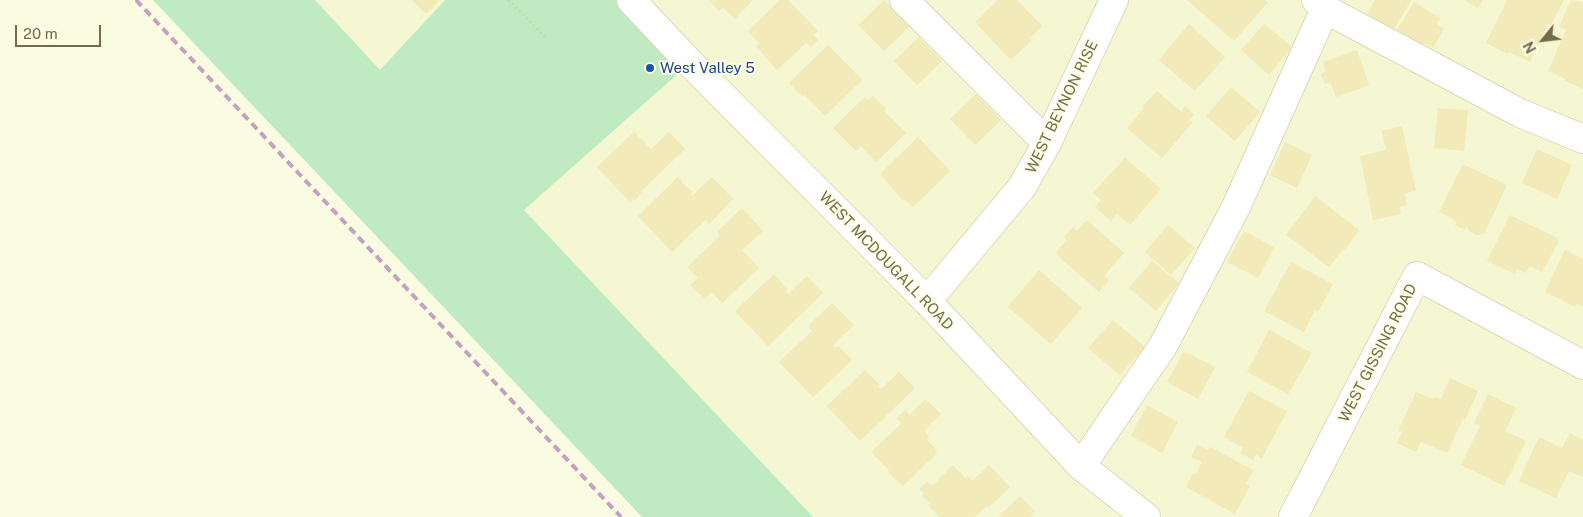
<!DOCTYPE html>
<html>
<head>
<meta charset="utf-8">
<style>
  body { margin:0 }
  #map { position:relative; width:1583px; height:517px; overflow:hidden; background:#fafce1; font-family:"Public Sans",sans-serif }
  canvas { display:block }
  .north { position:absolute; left:1518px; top:15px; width:50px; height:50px; -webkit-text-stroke:4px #fdffe7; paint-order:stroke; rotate:241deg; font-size:14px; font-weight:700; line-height:20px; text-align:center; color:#746b48 }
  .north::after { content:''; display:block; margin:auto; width:18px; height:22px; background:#746b48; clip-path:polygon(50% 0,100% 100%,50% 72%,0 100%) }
  .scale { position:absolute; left:15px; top:25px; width:86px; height:22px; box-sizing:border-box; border:2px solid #746b48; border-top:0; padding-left:6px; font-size:15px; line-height:18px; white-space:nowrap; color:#746b48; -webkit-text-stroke:4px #fdffe7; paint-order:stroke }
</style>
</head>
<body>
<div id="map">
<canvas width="1583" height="517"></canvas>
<div class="north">N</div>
<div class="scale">20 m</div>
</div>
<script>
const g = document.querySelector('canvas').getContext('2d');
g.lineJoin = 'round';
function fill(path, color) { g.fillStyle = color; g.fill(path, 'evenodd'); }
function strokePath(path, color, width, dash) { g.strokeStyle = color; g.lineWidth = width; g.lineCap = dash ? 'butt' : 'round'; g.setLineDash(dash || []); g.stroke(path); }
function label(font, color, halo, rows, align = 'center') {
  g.font = font + ' "Public Sans",sans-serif'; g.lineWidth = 4; g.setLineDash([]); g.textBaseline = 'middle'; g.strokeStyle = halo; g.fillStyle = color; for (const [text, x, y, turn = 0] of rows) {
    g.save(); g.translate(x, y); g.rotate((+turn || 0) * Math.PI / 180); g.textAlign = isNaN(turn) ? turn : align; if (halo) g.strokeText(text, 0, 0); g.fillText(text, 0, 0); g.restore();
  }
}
const residential = new Path2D(`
  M315,0H445L380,71Z
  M571,0H1583V517H813L524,210L659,91Z`);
const green = new Path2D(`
  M153,0H315L380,70L445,0H631L690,63L524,210L813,517H642Z`);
const building = new Path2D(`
  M412,0H440L426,14Z
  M709,0H753L735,19L723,7L719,11Z
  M780,0H788L818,31L814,35L818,40L811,47L806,43L777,70L756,46L759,43L748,31Z
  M884,0L910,26L884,51L859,25Z
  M998,0H1017L1042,26L1030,38L1032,40L1012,59L1009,58L975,22Z
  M1187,0H1265L1268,2L1234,41Z
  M1375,0H1409L1411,1L1393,30L1367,14Z
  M1464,0H1483L1478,8Z
  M1507,0H1564L1551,25L1548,24L1530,62L1509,52L1508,54L1486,43Z
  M1571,0L1583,2V89L1565,81L1566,79L1548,71L1566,30L1559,27Z
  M1414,2L1440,18L1437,24L1444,29L1433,48L1425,43L1423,46L1397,30Z
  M1189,24L1225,57L1195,91L1159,60Z
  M1264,24L1292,47L1269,75L1241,50Z
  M919,37L942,61L917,85L894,61Z
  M828,45L862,80L825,116L805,95L803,97L789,83Z
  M1357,50L1369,85L1336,97L1330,82L1325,84L1321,74L1326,71L1323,62Z
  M1231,87L1260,112L1235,141L1206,116Z
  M1157,91L1181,112L1185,106L1194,114L1190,120L1193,122L1162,158L1127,128L1144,108L1142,107Z
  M976,94L1001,120L975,145L950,119Z
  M873,96L886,109L884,111L906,133L876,162L861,146L856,151L833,128L865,97L868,100Z
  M1438,108L1468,110L1464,151L1434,148Z
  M1402,126L1416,191L1405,193L1407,205L1399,207L1401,214L1373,220L1360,156L1386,150L1382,131Z
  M634,132L651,149L669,132L685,149L641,191L643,192L634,201L633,199L630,202L597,167Z
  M918,137L950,171L913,207L905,200L903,201L880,174Z
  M1285,142L1312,155L1297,188L1270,175Z
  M1537,149L1572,165L1557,199L1522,183Z
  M1125,158L1161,189L1130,225L1117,214L1111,221L1095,207L1101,200L1093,193Z
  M1463,164L1507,185L1484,234L1476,235L1469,231L1467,226L1465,230L1455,225L1457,221L1439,212Z
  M678,177L682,181L681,182L693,192L690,194L692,196L712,177L733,199L709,224L705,220L672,252L638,216Z
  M1315,196L1359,230L1344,251L1343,250L1329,267L1286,235Z
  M742,208L763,231L742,250L759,268L722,303L712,292L704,299L690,285L698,278L687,267L720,236L717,232Z
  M1510,215L1557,238L1556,240L1559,241L1542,272L1529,266L1526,273L1517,269L1515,274L1487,261Z
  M1087,220L1124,253L1104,276L1109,280L1099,292L1057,255L1058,254L1056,252L1067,240L1064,237L1073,227L1077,231Z
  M1168,225L1195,248L1171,275L1145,252Z
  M1244,231L1274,247L1258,278L1227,262Z
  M1565,250L1583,259V307L1577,303L1575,307L1545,292Z
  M1152,261L1179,283L1156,311L1129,288Z
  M1291,262L1333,284L1318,312L1315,310L1304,332L1264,311Z
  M1039,270L1082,308L1051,344L1008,307Z
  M774,274L788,290L786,292L788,294L807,276L823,293L768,346L735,311Z
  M832,303L854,325L833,345L835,348L838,346L852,360L813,397L779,362L812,331L808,326Z
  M1113,320L1145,347L1120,375L1088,348Z
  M1269,330L1312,353L1288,394L1247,372Z
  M1184,351L1215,367L1198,399L1167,382Z
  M865,370L880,385L878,387L881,389L899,372L915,388L860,441L827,406Z
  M1450,378L1478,391L1465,420L1463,419L1447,453L1421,442L1416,452L1397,443L1402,432L1398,431L1416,392L1433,399L1434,397L1441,399Z
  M1249,391L1287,411L1262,458L1256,454L1253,460L1240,453L1243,448L1224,437Z
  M1488,394L1516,408L1505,431L1526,441L1504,486L1461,465L1480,426L1474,423Z
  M925,399L941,414L924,431L929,437L927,440L937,450L935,451L937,453L903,486L888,472L889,470L871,452L902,423L897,418L905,410L910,415Z
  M1147,405L1178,422L1162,453L1131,436Z
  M1570,433L1583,440V477L1569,471L1556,498L1519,481L1539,437L1562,448Z
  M1197,445L1208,450L1210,447L1253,470L1246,484L1250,486L1235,514L1186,487L1193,473L1196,474L1202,462L1191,457Z
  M953,465L965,478L968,476L972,481L989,465L1010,487L988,508L986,506L975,517H939L928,505L930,504L922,495L924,494L919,489L927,482L932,486Z
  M1020,496L1035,512L1030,517H998Z`);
const path = new Path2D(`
  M509,0L545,37`);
const minor = new Path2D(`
  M631,0L690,63L927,301L1081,466L1146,517
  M904,0L1047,143
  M1316,0L1325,9L1520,113L1583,139
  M927,301L1022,187L1047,143L1114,0
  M1081,466L1163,346L1236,207L1325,9
  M1293,517L1417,276L1583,365`);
const rail = new Path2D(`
  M136,0L621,517`);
const markers = [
  [650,68,5,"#1a4fb4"]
];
const transitNames = [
  ["West Valley 5",660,68]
];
const streetNames = [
  ["WEST BEYNON RISE",1062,107,-64],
  ["WEST MCDOUGALL ROAD",886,261,46],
  ["WEST GISSING ROAD",1378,353,-63]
];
fill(residential, '#f5f6d2');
fill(green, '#c0eac2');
fill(building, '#f2eab8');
strokePath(minor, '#dbd9b8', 30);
strokePath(path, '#d6cd9c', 3, [1, 4]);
strokePath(minor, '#fff', 28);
strokePath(rail, '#c5a0c5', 4, [8, 5]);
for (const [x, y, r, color] of markers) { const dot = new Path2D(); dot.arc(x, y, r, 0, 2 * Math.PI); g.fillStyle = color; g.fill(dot); strokePath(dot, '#fdffe7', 2); }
label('15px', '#164399', '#fdffe7', transitNames, 'left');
label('15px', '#746b48', '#fdffe7', streetNames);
</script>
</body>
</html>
